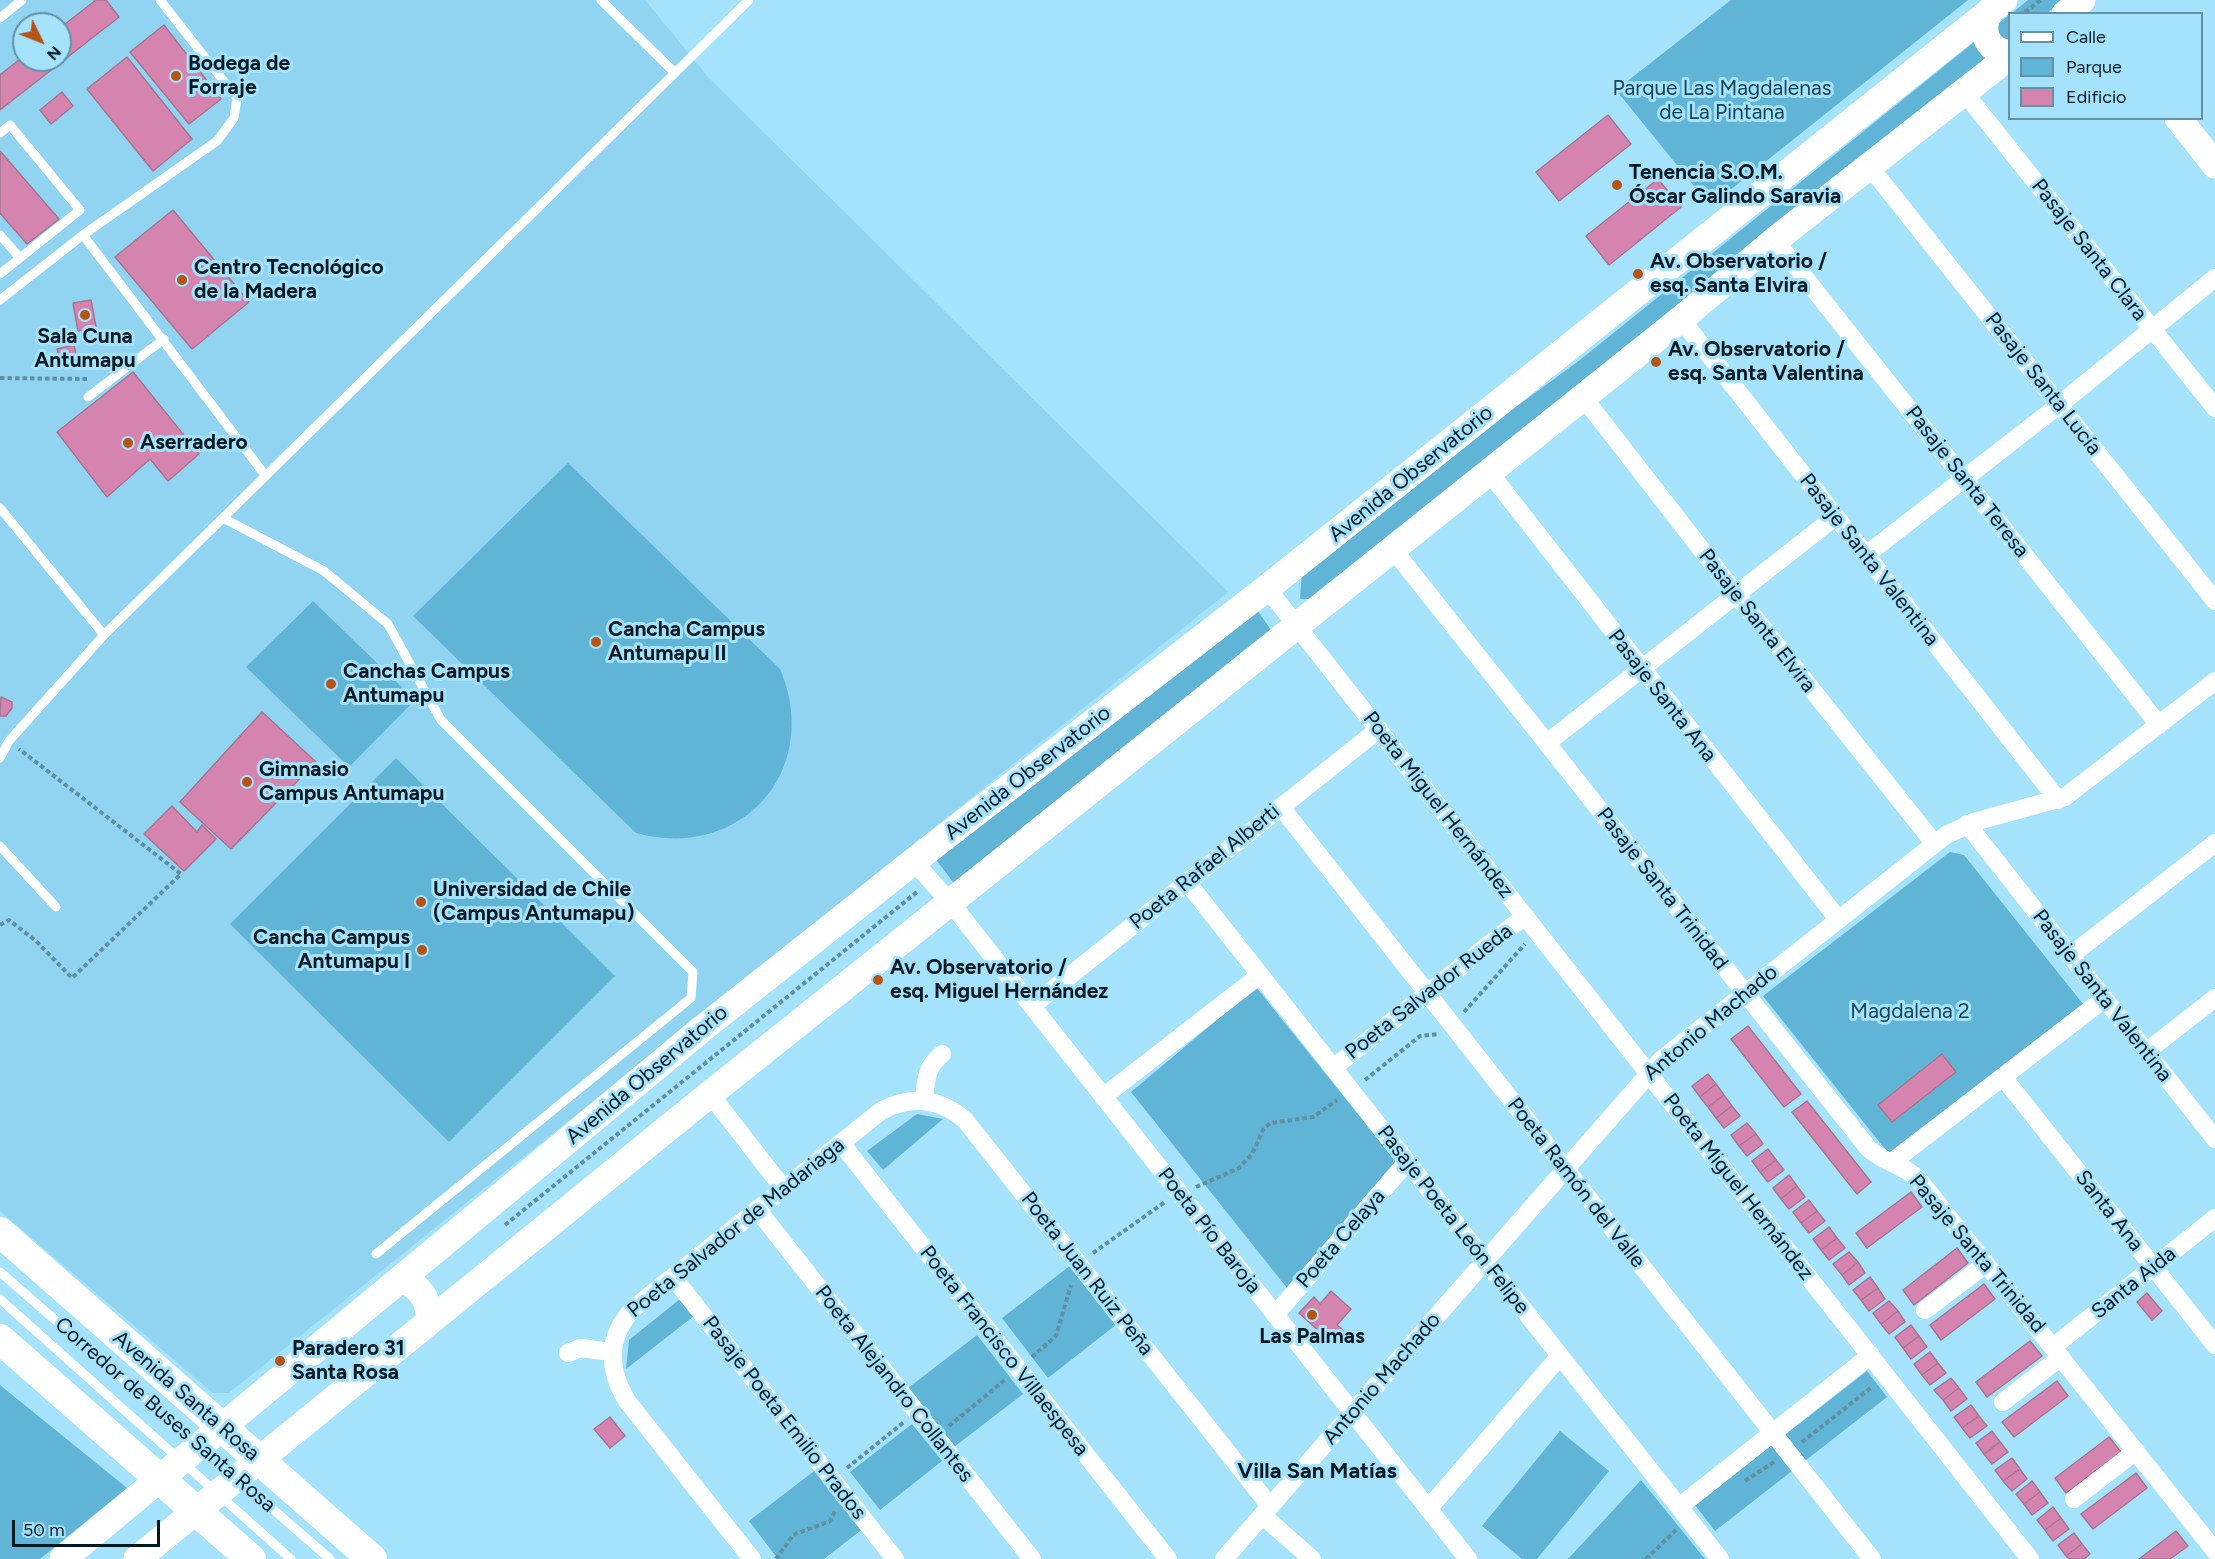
<!DOCTYPE html>
<html>
<head>
<meta charset="utf-8">
<style>
  body { margin:0 }
  #map { position:relative; width:2215px; height:1559px; overflow:hidden; background:#a5e2fc; font-family:Figtree,sans-serif }
  canvas { display:block }
  .legend { position:absolute; left:2008px; top:12px; width:195px; height:108px; box-sizing:border-box; background:#a5e2fc; border:2px solid #6492a5; margin:0; padding:8px 10px; list-style:none; font-size:18px; color:#021922 }
  .legend li { display:flex; align-items:center; gap:12px; height:30px }
  .legend b { width:30px; border:2px solid #6492a5 }
  .north { position:absolute; left:12px; top:12px; width:60px; height:60px; box-sizing:border-box; background:#a5e2fc; border:2px solid #6492a5; border-radius:50%; rotate:133deg; font-size:16px; font-weight:700; line-height:24px; text-align:center; color:#021922 }
  .north::after { content:''; display:block; margin:auto; width:21px; height:27px; background:#b65418; clip-path:polygon(50% 0,100% 100%,50% 72%,0 100%) }
  .scale { position:absolute; left:12px; top:1520px; width:148px; height:27px; box-sizing:border-box; border:3px solid #021922; border-top:0; padding-left:8px; font-size:18px; line-height:21px; white-space:nowrap; color:#021922; -webkit-text-stroke:4px #a5e2fc; paint-order:stroke }
</style>
</head>
<body>
<div id="map">
<canvas width="2215" height="1559"></canvas>
<ul class="legend">
<li><b style="height:8px;background:#fff"></b>Calle</li>
<li><b style="height:16px;background:#60b4d6"></b>Parque</li>
<li><b style="height:16px;background:#d584b0"></b>Edificio</li>
</ul>
<div class="north">N</div>
<div class="scale">50 m</div>
</div>
<script>
const g = document.querySelector('canvas').getContext('2d');
g.lineJoin = 'round';
function fill(path, color) { g.fillStyle = color; g.fill(path, 'evenodd'); }
function strokePath(path, color, width, dash) { g.strokeStyle = color; g.lineWidth = width; g.lineCap = dash ? 'butt' : 'round'; g.setLineDash(dash || []); g.stroke(path); }
function label(font, color, halo, rows, align = 'center') {
  g.font = font + ' Figtree,sans-serif'; g.lineWidth = 6; g.setLineDash([]); g.textBaseline = 'middle'; g.strokeStyle = halo; g.fillStyle = color; for (const [text, x, y, turn = 0] of rows) {
    g.save(); g.translate(x, y); g.rotate((+turn || 0) * Math.PI / 180); g.textAlign = isNaN(turn) ? turn : align; if (halo) g.strokeText(text, 0, 0); g.fillText(text, 0, 0); g.restore();
  }
}
const built = new Path2D(`
  M0,0H645L708,77L1228,592L229,1393H213L0,1211ZM24,24H60V60H24Z`);
const green = new Path2D(`
  M1731,0H1968L1710,206L1616,90Z
  M2028,0H2064L2047,13L2011,14Z
  M2009,15V43L2007,46L1993,28Z
  M1978,39L1993,57L1309,599H1300L1302,572L1498,420L1580,360Z
  M568,463L780,669C823,770 741,862 636,833L413,616Z
  M313,601L415,700L349,767L246,667Z
  M1251,601L1271,630L956,886L930,852Z
  M396,758L615,976L449,1142L230,924Z
  M1950,852L1964,855L2083,1004L1889,1154L1763,996Z
  M1256,987L1397,1163L1287,1288L1131,1092Z
  M917,1114L943,1119L883,1170L867,1151Z
  M1071,1265L1117,1324L1048,1378L1002,1318Z
  M680,1299L694,1316L626,1369L629,1340Z
  M977,1335L1023,1394L954,1447L908,1388Z
  M1867,1371L1887,1397L1715,1531L1695,1505Z
  M0,1385L127,1488L40,1559H0Z
  M912,1424L942,1461L880,1510L850,1472Z
  M1560,1431L1609,1471L1537,1559H1522L1482,1526Z
  M818,1468L864,1528L824,1559H778L749,1521Z
  M1641,1480L1705,1559H1568Z`);
const building = new Path2D(`
  M96,0H106L119,17L0,110V75L24,56V60H60V28Z
  M164,25L221,99L189,124L130,52Z
  M127,57L192,139L153,171L87,89Z
  M62,92L73,106L51,124L40,110Z
  M1608,115L1631,144L1559,201L1536,172Z
  M0,151L59,219L27,244L0,213Z
  M1658,179L1681,207L1609,265L1586,236Z
  M173,210L249,302L192,349L115,257Z
  M91,300L96,327L78,331L73,303Z
  M74,345L77,360L61,364L57,349Z
  M133,372L199,454L168,481L150,459L107,497L57,432Z
  M1,697L12,702V708L6,716H0Z
  M262,712L316,762L231,849L180,802Z
  M172,806L197,832L202,825L216,839L184,871L144,834Z
  M1748,1026L1801,1094L1784,1107L1731,1039Z
  M1942,1054L1956,1072L1892,1122L1878,1105Z
  M1708,1074L1716,1084L1700,1097L1692,1086Z
  M1716,1084L1724,1095L1708,1107L1700,1097Z
  M1724,1095L1732,1106L1716,1118L1708,1107Z
  M1807,1101L1871,1182L1857,1194L1792,1112Z
  M1732,1106L1740,1116L1724,1128L1716,1118Z
  M1747,1123L1756,1134L1739,1146L1731,1135Z
  M1756,1134L1763,1144L1747,1156L1739,1146Z
  M1768,1149L1776,1160L1760,1172L1752,1161Z
  M1776,1160L1784,1170L1768,1182L1760,1172Z
  M1789,1175L1797,1186L1781,1199L1773,1188Z
  M1797,1186L1805,1197L1789,1209L1781,1199Z
  M1911,1192L1922,1207L1867,1248L1856,1233Z
  M1809,1200L1817,1211L1801,1223L1793,1212Z
  M1817,1211L1825,1221L1809,1233L1801,1223Z
  M1829,1227L1837,1238L1821,1250L1813,1239Z
  M1837,1238L1845,1248L1829,1260L1821,1250Z
  M1957,1248L1968,1263L1914,1305L1903,1290Z
  M1849,1252L1858,1262L1842,1275L1833,1264Z
  M1858,1262L1865,1273L1849,1285L1842,1275Z
  M1870,1277L1878,1288L1861,1300L1853,1290Z
  M1984,1284L1995,1299L1941,1340L1930,1325Z
  M1878,1288L1885,1299L1869,1311L1861,1300Z
  M1331,1291L1351,1309L1337,1325L1345,1332L1334,1345L1299,1313L1314,1297L1320,1304Z
  M2147,1293L2162,1311L2152,1320L2137,1302Z
  M1889,1301L1898,1311L1881,1324L1873,1313Z
  M1898,1311L1905,1322L1889,1334L1881,1324Z
  M1911,1325L1919,1336L1903,1348L1895,1337Z
  M1919,1336L1927,1347L1911,1359L1903,1348Z
  M2030,1341L2042,1356L1987,1397L1976,1382Z
  M1930,1352L1938,1363L1922,1375L1914,1364Z
  M1938,1363L1946,1373L1930,1385L1922,1375Z
  M1951,1378L1959,1388L1943,1400L1934,1390Z
  M2057,1381L2068,1396L2014,1437L2002,1422Z
  M1959,1388L1967,1399L1951,1411L1943,1400Z
  M1971,1405L1979,1416L1962,1428L1954,1417Z
  M1979,1416L1987,1426L1970,1438L1962,1428Z
  M610,1417L625,1436L610,1448L594,1429Z
  M1992,1431L2000,1442L1984,1454L1976,1443Z
  M2109,1437L2121,1452L2066,1493L2055,1478Z
  M2000,1442L2008,1452L1992,1464L1984,1454Z
  M2012,1458L2020,1469L2003,1481L1995,1470Z
  M2020,1469L2027,1479L2012,1491L2003,1481Z
  M2136,1473L2147,1488L2093,1529L2081,1514Z
  M2032,1481L2040,1492L2024,1504L2016,1494Z
  M2040,1492L2048,1503L2032,1515L2024,1504Z
  M2053,1507L2061,1518L2045,1530L2037,1520Z
  M2061,1518L2069,1529L2053,1541L2045,1530Z
  M2176,1531L2188,1546L2170,1559H2139Z
  M2074,1533L2082,1544L2066,1556L2058,1545Z
  M2082,1544L2090,1554L2084,1559H2069L2066,1556Z`);
const path = new Path2D(`
  M2025,12L2041,0
  M0,378L89,379
  M0,925L9,920L36,941L72,978L181,874L19,749
  M1464,1012L1525,944
  M1365,1080L1420,1036L1438,1034
  M1196,1187L1239,1168L1252,1154L1264,1128L1271,1123L1313,1117L1337,1100
  M505,1225L917,892
  M1093,1253L1165,1202
  M1032,1357L1056,1336L1071,1285
  M949,1426L1006,1379
  M1802,1442L1872,1387
  M847,1468L904,1422
  M1745,1481L1774,1462
  M776,1559L793,1535L830,1521L835,1511
  M1646,1559L1676,1530`);
const lane = new Path2D(`
  M601,0L675,73
  M0,18L22,0
  M0,133L10,125L80,210L0,274
  M0,235L20,258
  M83,235L265,475
  M0,300L83,235L217,141L234,118L237,98L160,0
  M88,397L164,339
  M0,508L104,635
  M223,518L324,571L388,624L441,720L693,972L691,998L376,1254
  M0,758L9,741L104,635L749,0
  M0,846L56,907
  M0,1272L330,1559
  M0,1299L291,1559`);
const street = new Path2D(`
  M1964,92L2215,408
  M1870,167L2215,601
  M1775,240L2159,725
  M1681,319L2058,800
  M1583,397L1736,594L1934,843
  M1489,472L1838,919
  M1392,548L1868,1148C1883,1163 1904,1164 1919,1180L2215,1551
  M1866,555L2059,405L2215,278
  M1267,588L2030,1559
  M1547,743L1835,517
  M1281,807L1872,1559
  M1967,824L2215,1139
  M914,862L950,902L1468,1559
  M1187,882L1720,1559
  M2070,956L2215,843
  M1032,1006L1379,729
  M2146,1052L2215,998
  M1333,1068L1525,916
  M2003,1077L2215,1345
  M710,1094L783,1188
  M1103,1097L1260,975
  M924,1100C926,1080 926,1067 942,1054
  M841,1143L1168,1559
  M1892,1162L2104,999
  M757,1209L1032,1559
  M673,1277L895,1559
  M1925,1310L1986,1264
  M1275,1315L1407,1162
  M2053,1347L2215,1218
  M568,1353L581,1348L611,1352
  M2003,1402L2061,1357
  M2074,1499L2136,1451
  M1679,1507L1871,1355
  M1428,1509L1560,1356
  M1262,1515L1312,1559
  M752,1559L627,1401C607,1368 607,1336 634,1308L881,1111C911,1095 939,1098 965,1120L1270,1506
  M1224,1559L1662,1059L1946,835L1974,822L2065,797L2215,681`);
const secondary = new Path2D(`
  M1992,9C1978,27 1985,52 2010,53
  M2065,14L2082,0
  M2178,118L2215,165
  M402,1279C421,1287 428,1299 430,1319
  M63,1559L702,1029L923,854L1267,588L2004,0
  M137,1559L710,1094L1681,319L1775,240L2010,56`);
const primary = new Path2D(`
  M0,1232L372,1559
  M0,1339L251,1559`);
const markers = [
  [176,76,6,"#b65418"],
  [1617,185,6,"#b65418"],
  [1638,274,6,"#b65418"],
  [182,280,6,"#b65418"],
  [85,315,6,"#b65418"],
  [1656,362,6,"#b65418"],
  [128,443,6,"#b65418"],
  [596,642,6,"#b65418"],
  [331,684,6,"#b65418"],
  [247,782,6,"#b65418"],
  [421,902,6,"#b65418"],
  [422,950,6,"#b65418"],
  [878,980,6,"#b65418"],
  [1312,1315,6,"#b65418"],
  [280,1361,6,"#b65418"]
];
const poiNames = [
  ["Bodega de",188,64],
  ["Forraje",188,88],
  ["Tenencia S.O.M.",1629,173],
  ["Óscar Galindo Saravia",1629,197],
  ["Av. Observatorio /",1650,262],
  ["esq. Santa Elvira",1650,286],
  ["Centro Tecnológico",194,268],
  ["de la Madera",194,292],
  ["Sala Cuna",85,337,"center"],
  ["Antumapu",85,361,"center"],
  ["Av. Observatorio /",1668,350],
  ["esq. Santa Valentina",1668,374],
  ["Aserradero",140,443],
  ["Cancha Campus",608,630],
  ["Antumapu II",608,654],
  ["Canchas Campus",343,672],
  ["Antumapu",343,696],
  ["Gimnasio",259,770],
  ["Campus Antumapu",259,794],
  ["Universidad de Chile",433,890],
  ["(Campus Antumapu)",433,914],
  ["Cancha Campus",410,938,"right"],
  ["Antumapu I",410,962,"right"],
  ["Av. Observatorio /",890,968],
  ["esq. Miguel Hernández",890,992],
  ["Las Palmas",1312,1337,"center"],
  ["Paradero 31",292,1349],
  ["Santa Rosa",292,1373]
];
const parkNames = [
  ["Parque Las Magdalenas",1722,89],
  ["de La Pintana",1722,113],
  ["Magdalena 2",1910,1012]
];
const streetNames = [
  ["Pasaje Santa Clara",2089,250,52],
  ["Pasaje Santa Lucía",2043,384,52],
  ["Avenida Observatorio",1411,474,-39],
  ["Pasaje Santa Teresa",1967,482,52],
  ["Pasaje Santa Valentina",1869,560,52],
  ["Pasaje Santa Elvira",1757,621,52],
  ["Pasaje Santa Ana",1662,696,52],
  ["Avenida Observatorio",1028,773,-38],
  ["Poeta Miguel Hernández",1438,805,52],
  ["Poeta Rafael Alberti",1205,867,-39],
  ["Pasaje Santa Trinidad",1662,889,52],
  ["Poeta Salvador Rueda",1429,992,-38],
  ["Pasaje Santa Valentina",2102,996,52],
  ["Antonio Machado",1711,1023,-40],
  ["Avenida Observatorio",647,1075,-40],
  ["Poeta Ramón del Valle",1576,1183,52],
  ["Poeta Miguel Hernández",1738,1187,52],
  ["Santa Ana",2109,1211,52],
  ["Pasaje Poeta León Felipe",1453,1220,52],
  ["Poeta Salvador de Madariaga",736,1228,-39],
  ["Poeta Pío Baroja",1209,1231,52],
  ["Poeta Celaya",1341,1239,-49],
  ["Pasaje Santa Trinidad",1977,1254,50],
  ["Poeta Juan Ruiz Peña",1087,1274,52],
  ["Santa Aida",2134,1283,-39],
  ["Poeta Francisco Villaespesa",1004,1351,52],
  ["Antonio Machado",1382,1379,-49],
  ["Poeta Alejandro Collantes",894,1384,52],
  ["Avenida Santa Rosa",186,1396,41],
  ["Corredor de Buses Santa Rosa",165,1415,41],
  ["Pasaje Poeta Emilio Prados",784,1418,52]
];
const neighbourhoodNames = [
  ["Villa San Matías",1317,1472]
];
fill(built, '#90d4f1');
fill(green, '#60b4d6');
fill(building, '#d584b0');
strokePath(building, '#a7758f', 1.5);
strokePath(path, '#618fa2', 4, [4.5, 3]);
strokePath(lane, '#fff', 9);
strokePath(street, '#fff', 18);
strokePath(secondary, '#fff', 27);
strokePath(primary, '#fff', 30);
for (const [x, y, r, color] of markers) { const dot = new Path2D(); dot.arc(x, y, r, 0, 2 * Math.PI); g.fillStyle = color; g.fill(dot); strokePath(dot, '#a5e2fc', 2); }
label('bold 21px', '#021922', '#a5e2fc', poiNames, 'left');
label('21px', '#164455', '#a5e2fc', parkNames);
label('21px', '#021922', '#a5e2fc', streetNames);
label('bold 22px', '#021922', '#a5e2fc', neighbourhoodNames);
</script>
</body>
</html>
